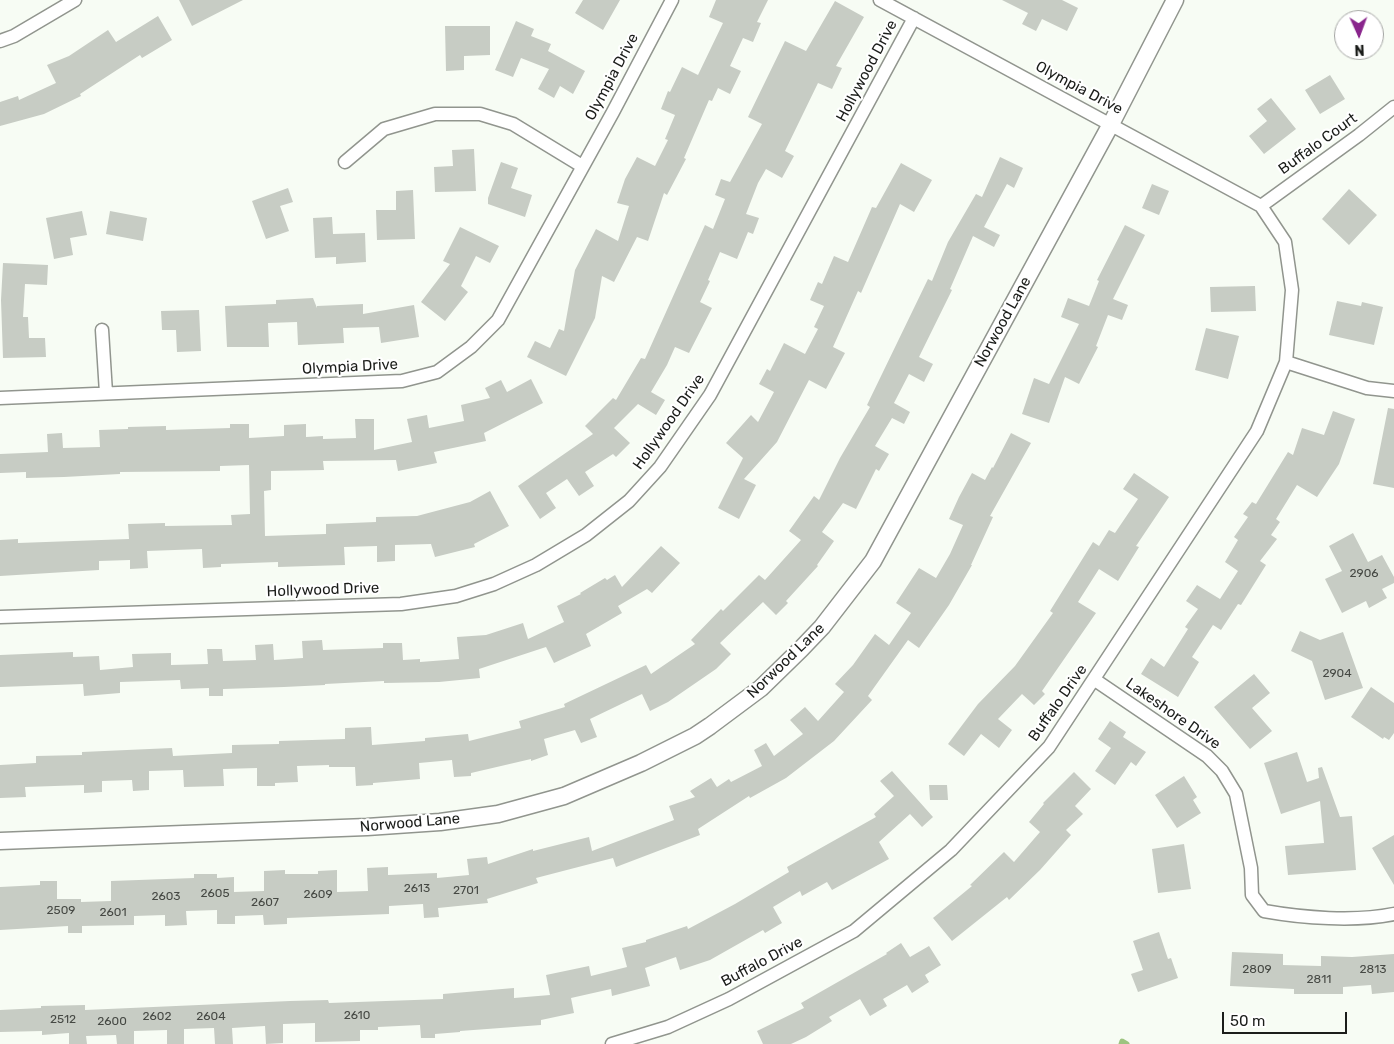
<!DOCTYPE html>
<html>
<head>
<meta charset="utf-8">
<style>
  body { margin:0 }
  #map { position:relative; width:1394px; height:1044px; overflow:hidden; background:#f7fcf4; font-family:Rubik,sans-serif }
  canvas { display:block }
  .north { position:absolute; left:1334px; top:10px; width:50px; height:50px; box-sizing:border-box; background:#fff; border:1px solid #a4a5a3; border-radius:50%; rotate:178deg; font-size:14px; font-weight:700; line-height:20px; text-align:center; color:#1b1d1a }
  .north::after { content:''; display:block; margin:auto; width:18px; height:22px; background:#89258c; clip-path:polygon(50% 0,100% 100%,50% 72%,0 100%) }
  .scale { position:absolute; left:1222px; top:1012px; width:125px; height:22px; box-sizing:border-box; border:2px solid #1b1d1a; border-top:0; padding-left:6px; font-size:15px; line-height:18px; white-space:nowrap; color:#1b1d1a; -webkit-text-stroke:4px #fff; paint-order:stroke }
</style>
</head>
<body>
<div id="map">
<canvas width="1394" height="1044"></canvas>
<div class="north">N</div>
<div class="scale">50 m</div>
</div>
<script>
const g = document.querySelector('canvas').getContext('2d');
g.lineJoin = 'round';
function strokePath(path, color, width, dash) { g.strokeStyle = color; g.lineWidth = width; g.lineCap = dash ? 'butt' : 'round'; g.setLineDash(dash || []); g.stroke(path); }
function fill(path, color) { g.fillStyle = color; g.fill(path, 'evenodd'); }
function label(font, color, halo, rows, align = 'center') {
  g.font = font + ' Rubik,sans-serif'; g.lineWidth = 4.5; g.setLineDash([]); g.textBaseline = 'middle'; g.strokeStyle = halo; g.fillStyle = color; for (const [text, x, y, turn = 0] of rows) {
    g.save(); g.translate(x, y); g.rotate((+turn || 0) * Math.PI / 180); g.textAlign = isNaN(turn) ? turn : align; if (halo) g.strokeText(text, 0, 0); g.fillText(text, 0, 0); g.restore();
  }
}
const stream = new Path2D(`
  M1121,1044L1122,1041L1127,1044`);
const building = new Path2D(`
  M179,0H243L192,26Z
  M583,0H620L603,30L575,13Z
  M716,0H768L757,22L761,23L753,42L743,38L730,66L741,71L730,94L718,88L712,101L709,100L684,158L686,159L667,195L664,193L648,241L637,237L614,282L602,276L595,318L566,376L527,357L535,341L550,348L559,329L564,331L575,270L596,229L618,241L629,206L617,203L625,179L637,157L655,166L668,140L665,139L675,115L661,109L668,91L670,92L682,67L698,75L723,23L709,17Z
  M1002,0H1062L1078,8L1067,31L1042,19L1036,31L1022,24L1028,13Z
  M835,1L864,17L836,66L842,68L832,89L818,83L785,151L794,156L782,178L766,169L758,183L746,214L759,218L753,234L748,232L737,259L720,252L708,280L710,281L700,302L712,308L689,353L675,347L667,365L651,392L665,400L656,415L638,404L614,428L630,443L616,457L613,454L585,472L594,486L579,496L567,479L546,493L556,508L540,519L518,486L593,434L585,426L613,398L616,400L641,358L645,359L705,225L713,229L725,199L715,195L721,179L730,182L762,124L748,117L785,41L806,51Z
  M158,16L172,40L142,58L140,55L80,94L81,96L44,114L0,126V102L18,96L19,100L56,83L47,65L69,56L108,30L116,42Z
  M516,21L534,29L531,36L551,44L548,51L585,71L573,94L560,86L554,98L538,89L549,69L521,58L513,77L495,70Z
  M445,26H490V55L464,56V70L446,71Z
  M1330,75L1345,99L1320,114L1305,90Z
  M1271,98L1296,129L1264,154L1249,136L1267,121L1257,109Z
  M474,149L476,191L435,192L434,167L453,166L452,150Z
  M1000,157L1023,168L1014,188L1007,184L984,227L1000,235L994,247L973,236L950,289L952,290L919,357L933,364L924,382L909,374L894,403L910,412L904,424L892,418L875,446L889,454L879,471L876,469L856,509L843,503L822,532L834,541L817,565L818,566L786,601L788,603L776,615L763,602L720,643L731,654L716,669L668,702L650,711L642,694L590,719L597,737L581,743L575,730L544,739L548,755L531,761V759L471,773V776L454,777L452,760L419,763L420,779L373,783V785L356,786L355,767H329V765L297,766L298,782L275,783V786H257V768L223,769L224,786L184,787L183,770L149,771V790L133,791L132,780L102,781V792L84,793V785L25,787L26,797L0,798V765L36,763V756L82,755V752L172,748L173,756L232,753V745L279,744V741L345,739V728L371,727L372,745L425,741V738L468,734L469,741L521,728L519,721L565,707L564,704L646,665L651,674L695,644L691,640L721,609L723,611L759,575L765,580L801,540L789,531L814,496L819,500L840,458L870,407L867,405L928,279L932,281L948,242L976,194L982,197Z
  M501,162L518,168L511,188L532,195L525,217L488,204V198Z
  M901,163L932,180L914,212L900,204L861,293L858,291L833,347L845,353L826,389L809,380L777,442L744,479L756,485L739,519L718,508L743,458L726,443L751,415L758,422L774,392L759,384L767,369L770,371L784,343L805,354L818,329L814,327L824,306L810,300L818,282L822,284L834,256L848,262L872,207L876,208Z
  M1152,184L1169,191L1159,215L1142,208Z
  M288,188L293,202L280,206L289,231L266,239L252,201Z
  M1349,189L1377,215L1349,245L1322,219Z
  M413,190L415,239L377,240L376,210H396V191Z
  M82,211L87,235L70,238L73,255L54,259L46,218Z
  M110,211L147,218L143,241L106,234Z
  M332,217L333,234L365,233L366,262L336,264V257L315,258L313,218Z
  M1125,225L1145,235L1113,299L1128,305L1122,320L1108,315L1096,346L1098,347L1079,384L1065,377L1049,423L1022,414L1034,378L1049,384L1079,324L1061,317L1068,298L1089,306L1099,281L1097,280Z
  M460,227L499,246L490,263L476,256L461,286L468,292L445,321L421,302L450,264L443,261Z
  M3,263L48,265L47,285L25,284L23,317H28L29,338H45L46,357L3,358L1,300Z
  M1255,286L1256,311L1211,312L1210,287Z
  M313,298L317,308V306L363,304V314L414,305L419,337L381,343L379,327L343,328L344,343L298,345L297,322L268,323L269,347H227L225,306L276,304V300Z
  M1337,301L1361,306L1362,302L1383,307L1374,345L1329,335Z
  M199,310L201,351L177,352L176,330H162L161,311Z
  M1206,328L1239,336L1228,379L1195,370Z
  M531,379L543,403L484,433L486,441L434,452L437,463L398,471L396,460L323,461L324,470L271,471V490L264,491L265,536L326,534V524L376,522V517L417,516L470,502L490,491L509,526L474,544L475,547L435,557L431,544L395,545V561L377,562V546L344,547L345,565L278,567V562L221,564V567L203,568L202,549L147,551L148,568L130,569V560L99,561V570L0,576V540L18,539V543L129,539L128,524L165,523V526L232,525L231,515L250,514L249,465L220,466V471L120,472V474L64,477L26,478V472L0,473V454L48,452L47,434L62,433L63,448L100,447L99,430L128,429V427L166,426V430L230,428V424H249V438L284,436V425L306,424V437L323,436V439L356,438L355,419H374V450L412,442L407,419L427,415L429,428L464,421L461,405L490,398L485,388L501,380L507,392Z
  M1388,408L1394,409V488L1373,484Z
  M1333,411L1355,419L1339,464L1317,497L1297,485L1276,519L1280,522L1271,535L1277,539L1260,561L1266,565L1241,605L1238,604L1221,630L1213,625L1192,657L1199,662L1178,697L1141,674L1151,658L1164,667L1188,629L1185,627L1198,609L1186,601L1197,585L1220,599L1238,571L1225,562L1238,540L1234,537L1248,517L1243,514L1252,502L1256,504L1288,452L1293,455L1302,428L1324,435Z
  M1011,433L1031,443L990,516L993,517L971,565H972L949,605L919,648L908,640L868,696L872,700L834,741L786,778L750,798L749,796L698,829L700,835L616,867L613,858L536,878L538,883L487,899L488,903L438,908L439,917L424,918L423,904L389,906V914L287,918V924L264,925L263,915L235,916V924H217V910L186,911L187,925L165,926V915L134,916V925L82,926V933H68V926L0,930V887L40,885V881H57V899H81V902L111,901V881L194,878V874H217V878L234,877V892L264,891V871L285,870V874H318V871L337,870V892L368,891L367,868L388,867V875L437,873V878L469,875L467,859L487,857L488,864L533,849V851L589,837L592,851L674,820L669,806L695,797L690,791L711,778L717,787L729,779L731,782L762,766L754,750L766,743L774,756L803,734L790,720L805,707L818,721L844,692L835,684L853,665L875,634L889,645L911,613L896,603L919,568L936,578L950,554L963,525L949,519L959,497L972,473L985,480L992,467L993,468Z
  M1134,473L1169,497L1136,546L1139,547L1118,581L1099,569L1078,602L1096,613L1042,691L1045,694L1034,705L1022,694L998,719L1012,730L999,748L981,734L964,756L948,744L978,704L1015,666L1053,613L1050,611L1093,542L1099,546L1109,530L1115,533L1138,499L1123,489Z
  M1353,533L1368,562L1382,555L1394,577V583L1382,589L1387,598L1369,608L1366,601L1342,613L1325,579L1342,571L1329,546Z
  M661,546L680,563L652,593L647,589L618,606L622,613L586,634L591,646L554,663L546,647L479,669L480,678L439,682L384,683V681L325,684V685L284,687L223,689V696H209V688L181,689L180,680L120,682V693L84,696L83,684L0,687V655L73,652V657L99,656L100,670L133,667L132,654L171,653V665L208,664L207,649H222L223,661L256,660L255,645L273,644L274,660L303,658L302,641L322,640L323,650L383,648V643H402L403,660L420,659V662L459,659L457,637L486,635L523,623L528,639L564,622L557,606L581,594L580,593L605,578L607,580L615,575L622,587Z
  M1300,631L1320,640L1343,632L1363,688L1325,700L1312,661L1291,651Z
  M1254,674L1270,693L1252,708L1272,731L1250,749L1214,707Z
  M1371,687L1394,703V733L1389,740L1384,737L1383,739L1351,717Z
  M1110,721L1126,732L1123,737L1146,752L1136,766L1131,762L1115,785L1095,771L1111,748L1098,739Z
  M1297,752L1307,782L1319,778L1318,768L1322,767L1340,817L1352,816L1356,870L1288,875L1285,846L1324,843L1320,801L1281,814L1264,763Z
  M892,771L933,817L922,827L910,814L879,842L889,859L832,890L827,882L802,896L800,891L773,907L782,923L765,933L763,930L710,960L680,970L676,957L645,968L650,986L612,996L611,989L571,998L574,1013L541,1020V1025L460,1031V1032L435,1034V1038H421L420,1025L378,1027V1030H360V1041L315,1042V1023L283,1024V1043L266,1044L265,1026L232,1028L233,1044H215L214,1028L184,1029V1044H167V1030L134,1031V1044H117L116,1035L86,1036L87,1044H69V1033L42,1035V1031L0,1032V1010L41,1008V1006L85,1005V1010L290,1001L328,1000L329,1003L443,999V994L514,988V998L550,995L546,975L589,966L591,976L627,967L622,948L646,942V940L687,926L688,929L735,904L789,872L787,867L876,817L874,814L894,796L880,781Z
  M1074,772L1091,789L1075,806L1083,814L1066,830L1071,835L1040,870L1009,900L1007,897L952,941L933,918L972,886L970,885L1004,852L1014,862L1040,832L1029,822L1044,804L1043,803Z
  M1184,776L1197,797L1193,800L1201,813L1177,828L1155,795Z
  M929,785H947L948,800H930Z
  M1394,835V885L1372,848Z
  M1184,844L1191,889L1158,893L1152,849Z
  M1159,932L1168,959L1171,958L1178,978L1138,992L1131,974L1143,970L1133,941Z
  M901,943L910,957L929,946L941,965L925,975L929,982L912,993L907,985L883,999L887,1006L870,1016L860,999L829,1017L832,1021L806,1037L791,1044H763L757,1031L804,1008L801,1003L887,954L886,953Z
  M1232,952L1283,954V965L1321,966V956L1352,957L1394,954V992L1372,994L1371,985L1343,987V994H1294V989L1230,986Z`);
const minor = new Path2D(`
  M0,41L14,36L75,0
  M345,162L384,129L435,114H480L513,124L582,166
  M1261,206L1359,135L1394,107
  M102,330L106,393
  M1286,362L1367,388L1394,391
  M0,398L402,381L437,372L471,347L498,320L613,112L672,0
  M0,617L401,604L456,596L494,584L536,565L586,535L629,501L660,467L710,395L914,18
  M1095,680L1207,756L1222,771L1236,794L1251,868L1252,895L1264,911C1303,918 1355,922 1394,914
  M612,1044L668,1027L729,999L854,931L951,850L1049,747L1257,431L1286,362L1292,290L1285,242L1261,206L880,0`);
const tertiary = new Path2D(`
  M0,841L367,827L440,822L498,814L564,796L641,763L695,736L710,726L761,688L801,649L822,627L873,561L1111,124L1175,0`);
const numberNames = [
  ["2906",1364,574],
  ["2904",1337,674],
  ["2613",417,889],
  ["2701",466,891],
  ["2605",215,894],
  ["2609",318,895],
  ["2603",166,897],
  ["2607",265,903],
  ["2509",61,911],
  ["2601",113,913],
  ["2809",1257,970],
  ["2813",1373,970],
  ["2811",1319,980],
  ["2610",357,1016],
  ["2602",157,1017],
  ["2604",211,1017],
  ["2512",63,1020],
  ["2600",112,1022]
];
const streetNames = [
  ["Hollywood Drive",867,71,-62],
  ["Olympia Drive",612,77,-62],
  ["Olympia Drive",1079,88,28],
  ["Buffalo Court",1318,144,-36],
  ["Norwood Lane",1003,322,-61],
  ["Olympia Drive",350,367,-3],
  ["Hollywood Drive",669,422,-55],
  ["Hollywood Drive",323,590,-2],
  ["Norwood Lane",786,661,-44],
  ["Buffalo Drive",1058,703,-55],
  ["Lakeshore Drive",1173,714,35],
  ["Norwood Lane",410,823,-5],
  ["Buffalo Drive",762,962,-28]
];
strokePath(stream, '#9dc480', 5);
fill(building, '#c7ccc4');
strokePath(minor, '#91958e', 15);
strokePath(tertiary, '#91958e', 19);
strokePath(minor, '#fff', 12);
strokePath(tertiary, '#fff', 16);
label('12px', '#464944', null, numberNames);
label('15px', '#1b1d1a', '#fff', streetNames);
</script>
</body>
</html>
